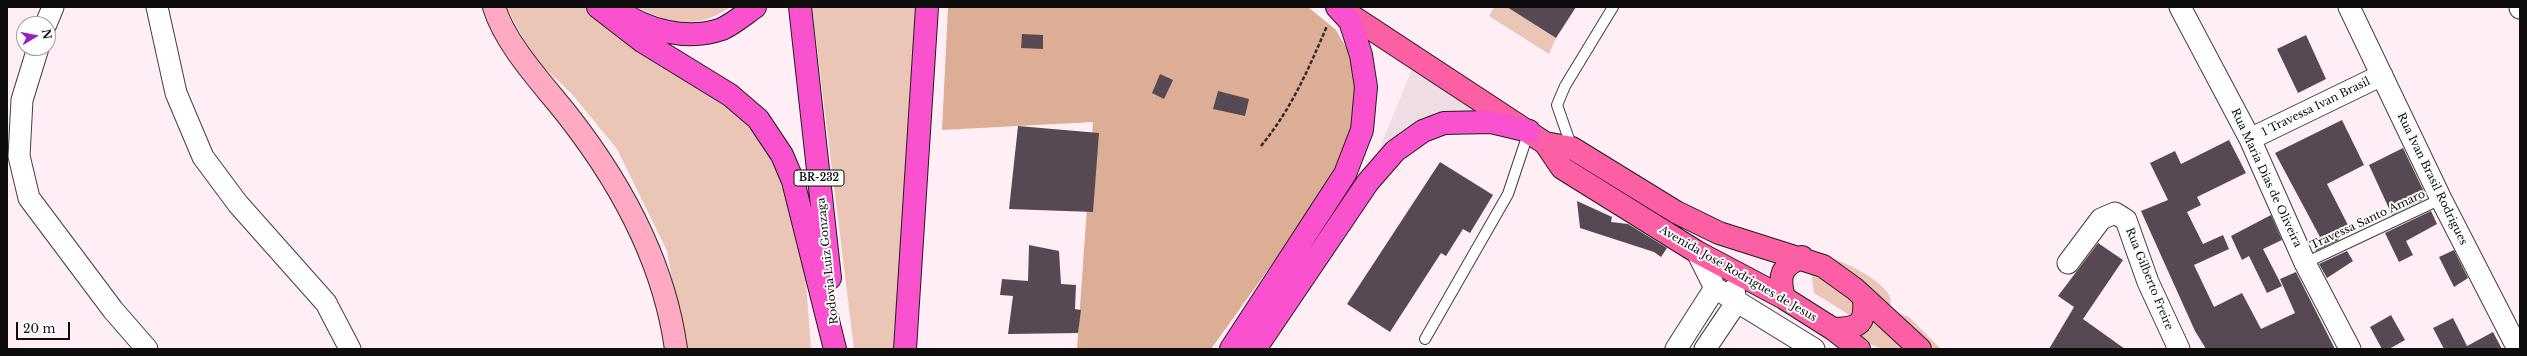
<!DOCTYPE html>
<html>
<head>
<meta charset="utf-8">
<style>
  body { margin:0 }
  #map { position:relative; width:2527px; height:356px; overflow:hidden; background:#ffeef5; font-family:"Libre Baskerville",serif }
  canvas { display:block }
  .frame { position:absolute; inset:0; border:8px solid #0d0d0d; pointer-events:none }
  .north { position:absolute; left:16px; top:16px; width:40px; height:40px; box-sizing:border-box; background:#fff; border:1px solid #9e9e9e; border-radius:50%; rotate:80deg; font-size:11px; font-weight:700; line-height:16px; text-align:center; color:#0d0d0d }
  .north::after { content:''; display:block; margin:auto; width:14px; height:18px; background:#9b20c3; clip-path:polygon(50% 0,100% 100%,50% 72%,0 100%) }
  .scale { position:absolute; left:16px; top:322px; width:54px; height:18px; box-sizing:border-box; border:2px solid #0d0d0d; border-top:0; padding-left:5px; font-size:12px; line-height:14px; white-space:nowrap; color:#0d0d0d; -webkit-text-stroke:3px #fff; paint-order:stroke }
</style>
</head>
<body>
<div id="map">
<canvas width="2527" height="356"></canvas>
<div class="frame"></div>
<div class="north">N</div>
<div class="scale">20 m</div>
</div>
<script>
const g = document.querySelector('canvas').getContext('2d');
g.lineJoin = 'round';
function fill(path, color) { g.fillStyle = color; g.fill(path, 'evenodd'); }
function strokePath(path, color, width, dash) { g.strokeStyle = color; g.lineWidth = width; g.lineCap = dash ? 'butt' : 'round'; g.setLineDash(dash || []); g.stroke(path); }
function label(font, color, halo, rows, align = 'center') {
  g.font = font + ' "Libre Baskerville",serif'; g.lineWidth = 4; g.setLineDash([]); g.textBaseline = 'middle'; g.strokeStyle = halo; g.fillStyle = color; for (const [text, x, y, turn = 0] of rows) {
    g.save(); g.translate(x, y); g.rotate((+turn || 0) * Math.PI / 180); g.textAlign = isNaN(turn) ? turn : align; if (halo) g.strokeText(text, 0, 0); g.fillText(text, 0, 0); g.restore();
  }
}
const green = new Path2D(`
  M506,7H586L749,123L777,164L804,257L811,349H684L667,251L617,149L572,94L535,59Z
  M637,7H730C698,30 670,24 637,7Z
  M812,7H920L898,349H854Z
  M1494,7H1507L1556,38L1549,54L1489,16Z
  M1830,257C1846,263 1883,280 1890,297C1891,300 1890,306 1891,310L1909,317L1941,349H1882L1833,329L1861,322L1814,293L1811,271L1817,262Z`);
const forest = new Path2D(`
  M948,7H1308L1336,30L1348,51L1359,92L1356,135L1336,175L1211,349H1077L1093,122L942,130Z`);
const plaza = new Path2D(`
  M1413,67L1484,113L1390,146L1377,154Z`);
const building = new Path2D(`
  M1507,7H1576L1556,38Z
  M1022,34L1043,35V49L1021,48Z
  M2306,35L2326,79L2298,93L2277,49Z
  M1160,74L1173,80L1164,99L1152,93Z
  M1218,91L1249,99L1245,116L1213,109Z
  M2342,120L2364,165L2327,184L2351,231L2338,238L2339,240L2316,251L2312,240L2320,237L2275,153Z
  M1018,126L1099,133L1093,212L1009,209Z
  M2229,140L2246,173L2197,197L2201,205L2187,212L2203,244L2223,235L2229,249L2194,265L2214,307L2242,293L2261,329L2295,313L2280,279L2296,272L2335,349H2206L2195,331L2141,211L2168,200L2150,163L2175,151L2181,164Z
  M2403,148L2426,196L2425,199L2392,215L2369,165Z
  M1440,162L1493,195L1470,233L1463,229L1446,256L1441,253L1390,332L1347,304Z
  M1577,201L1612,217L1611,222L1628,224L1667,248L1661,257L1654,252L1580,228Z
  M2431,211L2437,224L2406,241L2413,255L2399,262L2385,233Z
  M2271,215L2282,240L2263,249L2282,286L2267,293L2249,256L2242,260L2231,236Z
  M2098,243L2123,260L2083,319L2125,349H2049L2074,307L2058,296Z
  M1029,245L1059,251L1061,284L1076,285L1075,309L1081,310L1078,333L1008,334L1013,296L1000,295L1002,279L1028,281Z
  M2454,250L2468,278L2454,287L2439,257Z
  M2347,251L2353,261L2327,278L2319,264Z
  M2391,315L2405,340L2389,349H2382L2370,327Z
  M2453,318L2467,346L2493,332L2502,349H2444L2433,328Z`);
const path = new Path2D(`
  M1261,146C1292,108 1308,70 1327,26`);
const lane = new Path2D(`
  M1572,148L1557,105L1565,86L1613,7
  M2305,263L2441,199
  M1425,339L1508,194L1529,131`);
const street = new Path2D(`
  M157,7L176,93L203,157L238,204L326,303L350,349
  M2180,7L2250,139L2305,263L2350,349
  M2349,7L2441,199L2518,349
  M2520,7V8
  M46,24L53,7
  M38,48L22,100L19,156L29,198L113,310L147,349
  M2250,139L2382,75
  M2068,263L2101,219L2115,213L2126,220L2148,282L2179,349
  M1715,288L1814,349
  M1676,349L1715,288L1697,252
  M1705,349L1736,303L1734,289`);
const secondary = new Path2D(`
  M494,7C506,46 544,85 569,117C622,185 664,262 676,349`);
const primary = new Path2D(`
  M1338,7L1545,143L1562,168L1697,252L1784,298L1833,329L1859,349
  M1545,143L1572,148L1676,212L1719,233L1823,266L1855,289L1920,349
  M1784,298C1778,275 1781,267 1802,257
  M1833,329C1857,328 1866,326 1864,299`);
const highway = new Path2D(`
  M598,7L642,41L730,95L758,119L782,155L793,181L835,349
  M800,7L830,278
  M617,9C645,31 688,41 722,29C733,24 745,14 755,7
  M905,349L927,7
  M1231,349L1345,174L1362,130L1366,87L1361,55L1350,21L1337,7
  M1255,349L1368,182L1395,151L1423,131L1444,123L1491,122L1529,131`);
const shields = [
  [819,178,50]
];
const shieldNames = [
  ["BR-232",819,178]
];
const streetNames = [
  ["1 Travessa Ivan Brasil",2316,107,-26],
  ["Rua Maria Dias de Oliveira",2266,178,65],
  ["Rua Ivan Brasil Rodrigues",2432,179,64],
  ["Travessa Santo Amaro",2368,220,-25],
  ["Rodovia Luiz Gonzaga",828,261,-96],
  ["Avenida José Rodrigues de Jesus",1738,274,30],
  ["Rua Gilberto Freire",2149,279,68]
];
fill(green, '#ebc5b6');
fill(forest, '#dcae95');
fill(plaza, '#efdde5');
fill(building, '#574954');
strokePath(lane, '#404040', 12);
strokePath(street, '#404040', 23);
strokePath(secondary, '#2f2f2f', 24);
strokePath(primary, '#1e1e1e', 24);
strokePath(highway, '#1e1e1e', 24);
strokePath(path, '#2f2f2f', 2.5, [4, 2]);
strokePath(lane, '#fff', 10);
strokePath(street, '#fff', 21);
strokePath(secondary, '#ffa9c3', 22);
strokePath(primary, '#fd5fa5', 22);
strokePath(highway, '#fa51ce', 22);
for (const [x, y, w] of shields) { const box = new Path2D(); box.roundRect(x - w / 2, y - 8, w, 16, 3); g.fillStyle = '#fff'; g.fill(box); strokePath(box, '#0d0d0d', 1); }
label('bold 10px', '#0d0d0d', null, shieldNames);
label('11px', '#0d0d0d', '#fff', streetNames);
</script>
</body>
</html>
